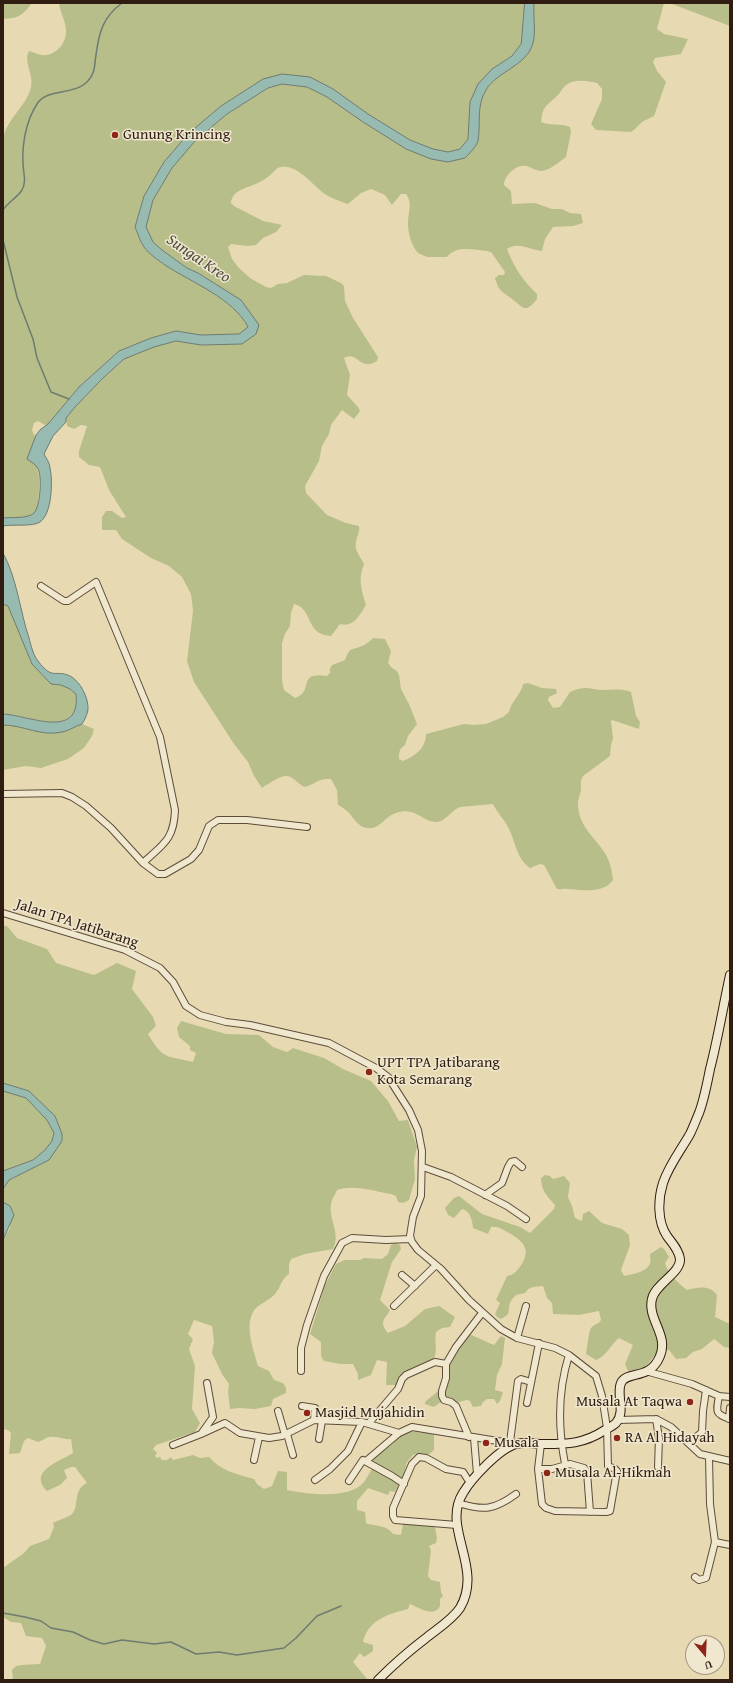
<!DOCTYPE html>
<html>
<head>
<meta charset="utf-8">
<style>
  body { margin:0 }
  #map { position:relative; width:733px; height:1683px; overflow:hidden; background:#e7dab3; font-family:"Gentium Book Plus",serif }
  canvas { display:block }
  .frame { position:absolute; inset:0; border:4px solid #311c11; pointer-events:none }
  .north { position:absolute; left:685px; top:1635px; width:40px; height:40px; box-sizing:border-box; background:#efe7ce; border:1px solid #a39682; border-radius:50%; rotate:161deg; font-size:11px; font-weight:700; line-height:16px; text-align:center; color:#311c11 }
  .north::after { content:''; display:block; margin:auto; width:14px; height:18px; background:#8f2418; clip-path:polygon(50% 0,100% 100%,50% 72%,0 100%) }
</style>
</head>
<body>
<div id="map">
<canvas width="733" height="1683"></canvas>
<div class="frame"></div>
<div class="north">U</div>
</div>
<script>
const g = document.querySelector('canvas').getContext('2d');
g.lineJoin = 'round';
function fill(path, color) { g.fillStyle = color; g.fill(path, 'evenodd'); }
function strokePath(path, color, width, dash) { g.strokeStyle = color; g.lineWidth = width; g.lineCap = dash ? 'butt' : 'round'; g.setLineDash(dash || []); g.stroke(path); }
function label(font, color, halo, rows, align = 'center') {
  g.font = font + ' "Gentium Book Plus",serif'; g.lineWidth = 3; g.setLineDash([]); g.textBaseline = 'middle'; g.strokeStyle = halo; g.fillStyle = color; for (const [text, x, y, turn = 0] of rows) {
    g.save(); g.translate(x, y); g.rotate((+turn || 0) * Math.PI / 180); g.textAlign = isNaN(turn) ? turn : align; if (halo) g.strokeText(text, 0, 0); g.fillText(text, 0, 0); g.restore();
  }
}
const green = new Path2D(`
  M3,3H32C22,16 19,18 3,19Z
  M59,3H525L521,44L512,56L492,69L470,102L468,139L460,149L448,152L433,149L410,140L368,114L333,89L263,79L221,106L188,134L164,162L144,196L135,227C138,234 140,241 144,247C149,254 158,260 165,265C192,283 234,298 248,328L239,334L201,335L176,331L151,338L119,351L79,387L48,424L45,425L38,421L34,423L32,430L36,439L31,448C37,468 42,479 38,499C38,504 38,510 33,514C27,519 11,518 3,518L4,135C9,117 27,105 31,87C34,74 23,62 29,51C33,52 37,54 41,55C53,57 65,46 66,33C67,23 60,13 59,3Z
  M534,3H664L657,29L664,34L688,39L681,54L655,58L653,62L657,71L666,82L654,116L642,122L635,129L631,132L596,130L591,124L602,99V89L597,83C587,81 573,78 564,87C561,90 560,94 556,97C545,107 543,106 541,122C551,126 561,123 570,127L571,132L566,157C560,161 549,171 541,171C536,171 531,167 526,166C516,164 504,176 504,185L511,191L512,204L535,203L552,209H562L570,213L581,214L583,223L573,226L553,227L545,239L542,251C530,250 518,241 507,249C514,267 523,281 537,294V299C525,314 524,308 512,299C502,291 499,292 495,278L499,275H504L505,272L491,252L487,251C473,250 457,245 447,257H427L418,253C411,245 408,233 408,223C408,212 413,203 406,194H401L392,205L385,195L371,189L361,193L348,204C340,201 332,199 325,194C313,186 298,164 281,167C275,168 274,173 269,176C265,179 259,183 253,185C244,189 232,191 231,203L234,206L263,221L282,225L276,232L263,238L256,245L247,246L231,244L228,247L232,259L238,267L250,278L266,287L271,288L278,284L287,283L304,275L326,276L341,283L344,286L345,301L353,318L378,357L377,361C359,372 358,350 344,358L350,375L347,395L358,407L360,411L354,419L342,410L331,425L329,434L322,446L319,461L305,486L306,493L327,515L346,523L359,526C360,532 357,536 356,542C354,551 361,557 364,564C358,579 361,589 366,605C360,615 353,628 340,624L331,636C305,635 313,608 294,604L291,613L290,626L285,634L282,643V680L284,690L295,698C315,691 296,671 327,676L330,673V669L332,665L345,660C351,646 350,651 362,646C365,645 370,641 373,638L385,639L391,651L388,663L392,668L397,671L399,675L401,689L409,704L417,724L408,736L405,745C399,749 399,752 399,759L403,761C415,756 426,748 426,734L464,724L473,725L486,724L503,717L509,712C511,701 521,695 523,684L528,683L542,688L556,689L557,693L549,697L548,700L553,708L560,707L570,692C586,685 588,689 602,690C612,690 621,688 631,692L636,716L640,722L639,729L612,720L611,721L613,738L611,745L610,756L583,776C580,781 581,785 581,791C580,795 578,799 578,803C578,826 594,836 605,853C610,862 612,870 613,880C603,894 582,890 567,889C564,888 561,890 557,889L544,865L540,864L530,868C516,858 516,842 508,827C504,819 498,814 493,804L460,807C452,810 446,821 437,822C422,823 417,806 396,813C385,816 380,830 367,828C358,827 354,818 348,812C345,809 342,807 338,805L337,790L331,779C317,778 315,785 304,787C290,778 291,771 273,781C269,784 265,785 262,788L254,776L248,762L234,744L194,682L187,661L193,611L191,594L182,577L169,566L151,558L122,539L116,530H102V517L106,511H112L122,518L126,517L109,490L100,467L89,465L79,457V451L87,426L81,425L74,429L67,426L66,418L75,407L103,378L124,359L154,347L176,341L201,345L242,344L256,334L241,300L198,273L187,268L162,250L153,242L145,226L153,200L172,168L195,141L227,114L268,88L282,84L307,87L327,97L363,122L406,149L465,158L479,116L480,104L486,89L498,76L518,63L533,43Z
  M666,3H730V26L672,4Z
  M3,604L8,606L32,664L51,684L61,685L70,689L76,694C81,741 28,715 3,714Z
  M82,724L94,729L92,736L84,748L68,759L41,768L26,766L3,770V725C23,725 42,736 62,732C69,731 75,726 82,724Z
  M3,925L8,927L17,938L47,949L56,963L94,975L117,963L136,971L132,989L153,1017L156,1026L148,1034C164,1061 166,1055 193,1062L196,1053L190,1050V1046L179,1037L177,1028L181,1021L226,1034L259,1035L273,1047L287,1052L293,1048L324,1058L343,1069L371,1081L388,1101L399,1121L408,1120L417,1147L414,1160L415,1179L409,1200L403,1203L398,1202L396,1196L391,1194C374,1191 353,1184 337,1190C335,1195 331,1200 331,1205C329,1221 341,1234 333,1249L305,1254L291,1259L289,1264V1274C281,1279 281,1287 275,1294C270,1300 261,1303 255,1309C243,1325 254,1350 258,1366L269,1371L274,1380L283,1383L286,1388V1393L273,1399L271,1406L255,1409L239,1408L230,1409L228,1392L229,1384L222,1374L212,1353L214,1342L212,1326L194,1320L188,1334L193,1339L189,1349L195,1366L192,1409L200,1423L195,1432L156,1445L153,1449L157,1453L155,1456L157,1458L160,1457L162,1460H167L171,1457L173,1460L193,1455L200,1458L209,1457C221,1471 237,1474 254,1479L257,1484L264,1489L272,1486L278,1471L287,1472V1490C307,1494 349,1500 364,1482C368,1476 372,1469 375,1463L372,1459L393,1444L400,1435L408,1431L434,1434V1450L428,1455L419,1453L413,1455L407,1462L403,1477L395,1492L390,1491L388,1495L368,1488L357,1501V1510L365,1512L366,1523C376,1527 386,1524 393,1534L401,1535L403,1524H421L435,1527L437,1538L436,1543L429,1546L431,1550L428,1576L431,1580L440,1582L441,1592L443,1596L440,1599V1606C434,1618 419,1608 410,1604L408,1609C388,1614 368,1620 363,1642L373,1645V1651L364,1657L360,1653L353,1662L368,1680H13L12,1670L16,1666L21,1665L40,1664L46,1646L42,1638L26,1636L21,1623L11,1622L3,1617V1568L24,1553L30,1546L49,1539L54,1527L53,1523C58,1520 66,1518 71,1515C81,1506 71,1491 87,1483L75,1467H71L64,1470L67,1478L60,1485L47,1491C27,1471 61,1461 73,1453L71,1439C64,1440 57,1436 50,1437C46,1437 42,1441 38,1442L28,1438L24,1441L20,1453L9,1454L11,1433L8,1430L3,1429V1240L10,1228V1206L3,1202V1189L9,1180L24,1172L62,1141L29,1091L3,1083Z
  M3,1091L26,1098L47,1120L54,1133L52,1141L45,1150L33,1160L3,1171Z
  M545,1175L550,1176L553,1179L564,1176L570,1183L568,1197L572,1206L575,1218L582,1221L583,1214L589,1211L602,1223L622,1229L629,1235L630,1245L621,1270L624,1276C632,1274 648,1272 650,1263C651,1261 650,1256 650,1254L661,1247L664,1249L669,1257L665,1263C668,1274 678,1283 687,1290C698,1287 710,1285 717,1295L715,1317L730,1324V1348L724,1347L714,1339L702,1349L693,1352L686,1358L676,1359L669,1350L658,1351L644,1369L628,1371L625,1364L633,1345L619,1338C610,1345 608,1355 596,1360L586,1354C587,1349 589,1330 591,1328C594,1324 599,1324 601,1320L599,1311L579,1315L553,1314L552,1303L547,1298L543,1286C535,1287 529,1286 525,1293L516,1295C514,1297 511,1300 510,1303C507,1313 512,1313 501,1319L497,1317L495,1314L500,1303L496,1300L507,1276C513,1275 515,1273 519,1268C532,1251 525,1242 509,1233C503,1230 498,1226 491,1227L488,1234L473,1228C472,1220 471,1212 462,1209L454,1218L448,1215L445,1208L454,1198L459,1196L482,1214L520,1227L530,1233L554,1209L555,1205C547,1196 541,1190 541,1178Z
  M395,1243L400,1245L401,1249L392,1262L380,1300L390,1310C384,1321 379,1321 388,1333L405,1326L425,1309L439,1306L455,1317L450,1327L442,1328L436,1332C434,1340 438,1351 434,1358C429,1369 410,1375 401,1385H386L387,1362L377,1360L371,1375L358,1380V1374L353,1364H340L324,1361L321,1356V1342L310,1334L325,1285L336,1264L344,1260H360L364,1258L382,1259L388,1254L391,1245Z
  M469,1334L494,1345L501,1336L505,1338L502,1364L497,1375L495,1390L503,1392L500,1401L497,1404L494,1399H487L483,1402L481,1406L473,1407L470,1401L467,1400L455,1403L442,1401L434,1407L425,1404V1402L445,1385L449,1365V1351L459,1339Z`);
const water = new Path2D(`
  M525,3H534C533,15 536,33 533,43C527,66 497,71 486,90C476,106 481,123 478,141C476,147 469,154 465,158L448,162L431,159L406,149L363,122L327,97L307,87L282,84L268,88L227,114L195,141L172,168L153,200L146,227L153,242L162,250L187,268L198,273L241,300L259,325L256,334L242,344L201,345L176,341L154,347L124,359L103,378L75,407L66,418V422L53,436L44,454C46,458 50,463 50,468C53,481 52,514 40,522C33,527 12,524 3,526V518C11,517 28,519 34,513C40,507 43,475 37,467C35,464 31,462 27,459L36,435L41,429L48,424L79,387L119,351L151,338L176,331L201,335L239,334L248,327C233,298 192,283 165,265C158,260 149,254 144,247C140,241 138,234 135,227L144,196L164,162L188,134L221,106L263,79L282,74L310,77L333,89L368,114L410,140L433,149L448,152L460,149L468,139L470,102L478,84L492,69L512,56L521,44Z
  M3,553C17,578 20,611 29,638C31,645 33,655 38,661C53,681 55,669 70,676C80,681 89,698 88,710C87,715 85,719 82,724C75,726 69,731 62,732C42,737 23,725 3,725V714C28,715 81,741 76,694L70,689L61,685L51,684L32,664L8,606L3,604Z
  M3,1083L29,1091L55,1116L62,1134V1141L49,1160L9,1180L3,1189V1171L33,1160L45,1150L52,1141L54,1133L47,1120L26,1098L3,1091Z
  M3,1202L10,1206L14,1215L3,1240Z`);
const stream = new Path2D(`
  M3,210C8,202 17,198 22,190C27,181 23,172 23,163C22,144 26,121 37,104C49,85 82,99 93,73C95,68 95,60 96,55C99,32 103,17 122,3
  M3,240L17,297L33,339L37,358L51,392L69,399
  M3,1613L25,1617L41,1621L51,1628L73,1632L90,1640L104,1644L122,1640L154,1644L171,1642L196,1654L219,1652L237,1655L284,1648L296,1638L317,1616L341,1606`);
const minor = new Path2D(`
  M41,586L64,601H68L96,582L160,737L175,810C174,840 163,844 143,863
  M3,794L62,793L72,797L86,806L111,828L143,863L158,874H165L191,859L199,850L209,826L218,820H247L307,827
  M3,913L125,950L160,968L173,982L186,1006L200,1015L226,1022L250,1025L329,1043L376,1068L388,1077L409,1110L418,1130L422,1151L421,1196L413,1217L410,1236L412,1242L418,1250L441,1269L469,1300L501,1329L517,1338L555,1348L569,1355L596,1376L602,1396L607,1428L608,1466L615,1469L617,1471L610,1511L606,1512L555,1511L546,1508L542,1504L538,1469L541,1444
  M423,1167L451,1177L507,1206L526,1219
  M485,1195L502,1183L508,1167L511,1162L515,1161L522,1167
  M402,1275L415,1286
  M394,1306L436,1265
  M517,1338L526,1306
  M301,1371V1348L307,1325L324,1276L342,1243L352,1238L386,1240L410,1239
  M649,1372L692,1384L719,1396L730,1397
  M719,1396C716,1412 715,1414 730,1419
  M527,1403L539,1343
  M302,1406L315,1408L314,1420
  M278,1411L285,1435
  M656,1419L659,1438L658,1467
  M729,1419L730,1408
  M618,1420L656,1419L671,1427L700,1454L730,1461
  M369,1423L398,1389L402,1379L406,1375L435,1362L446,1364
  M201,1434L225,1423L240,1433L269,1438L282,1436L314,1420L362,1422L399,1433
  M287,1434L293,1455
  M469,1437L456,1406L451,1402L444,1400L442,1396V1391L446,1378V1364L456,1347L482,1313
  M474,1438L477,1474
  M319,1439L322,1421
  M510,1442L518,1381L521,1379L531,1382
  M689,1443L702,1432L703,1411L706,1390
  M173,1445L201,1434L213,1417L207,1383
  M254,1460L259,1437
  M366,1461L399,1433L412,1427L516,1444
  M565,1464C558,1428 558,1390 569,1355
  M538,1469H552L570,1464L584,1468L587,1472L590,1512
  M315,1480L330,1469L348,1451L362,1422
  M349,1481L363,1460L392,1476L404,1484
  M458,1503C484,1511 494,1510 516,1494
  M457,1525L395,1520L393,1516V1508L412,1464L419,1457L426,1458L446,1469L463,1472L470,1483
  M715,1542L730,1545
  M695,1577L699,1580L706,1578L715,1542L710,1504L709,1457`);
const secondary = new Path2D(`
  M378,1680C393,1665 409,1651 426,1638C437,1629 452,1620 460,1608C484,1567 441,1528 463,1493C472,1478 499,1449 516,1444C523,1442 532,1443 539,1444C565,1444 582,1445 605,1430C608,1428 613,1426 616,1423C626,1412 616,1394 621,1383C627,1370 650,1381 660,1356C669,1335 647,1319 652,1299C655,1284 681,1273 680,1259C679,1250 672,1243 667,1236C657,1221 658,1199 663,1183C669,1165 681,1150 690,1134C693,1128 696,1120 699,1113C704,1100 707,1084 710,1069C718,1038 723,1007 730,975`);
const markers = [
  [115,135,4,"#8f2418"],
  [369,1072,4,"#8f2418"],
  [690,1402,4,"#8f2418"],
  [307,1413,4,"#8f2418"],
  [617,1438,4,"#8f2418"],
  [486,1443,4,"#8f2418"],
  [547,1473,4,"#8f2418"]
];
const poiNames = [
  ["Gunung Krincing",123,135],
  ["UPT TPA Jatibarang",377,1063],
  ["Kota Semarang",377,1080],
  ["Musala At Taqwa",682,1402,"right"],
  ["Masjid Mujahidin",315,1413],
  ["RA Al Hidayah",625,1438],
  ["Musala",494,1443],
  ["Musala Al-Hikmah",555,1473]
];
const streetNames = [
  ["Jalan TPA Jatibarang",77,924,18]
];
const waterNames = [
  ["Sungai Kreo",198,259,34]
];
fill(green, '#b8be8a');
fill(water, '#97bab1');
strokePath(water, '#6e7b71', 1);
strokePath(stream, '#6e7b71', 1.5);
strokePath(minor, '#5e4c3a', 8);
strokePath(secondary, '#311c11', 10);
strokePath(minor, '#efe7ce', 6);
strokePath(secondary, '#efe7ce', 8);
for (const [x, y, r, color] of markers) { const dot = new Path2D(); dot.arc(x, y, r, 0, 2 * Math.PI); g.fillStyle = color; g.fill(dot); strokePath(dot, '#efe7ce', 1.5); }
label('15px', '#311c11', '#efe7ce', poiNames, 'left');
label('15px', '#311c11', '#efe7ce', streetNames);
label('italic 16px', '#504b41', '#efe7ce', waterNames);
</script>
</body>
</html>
